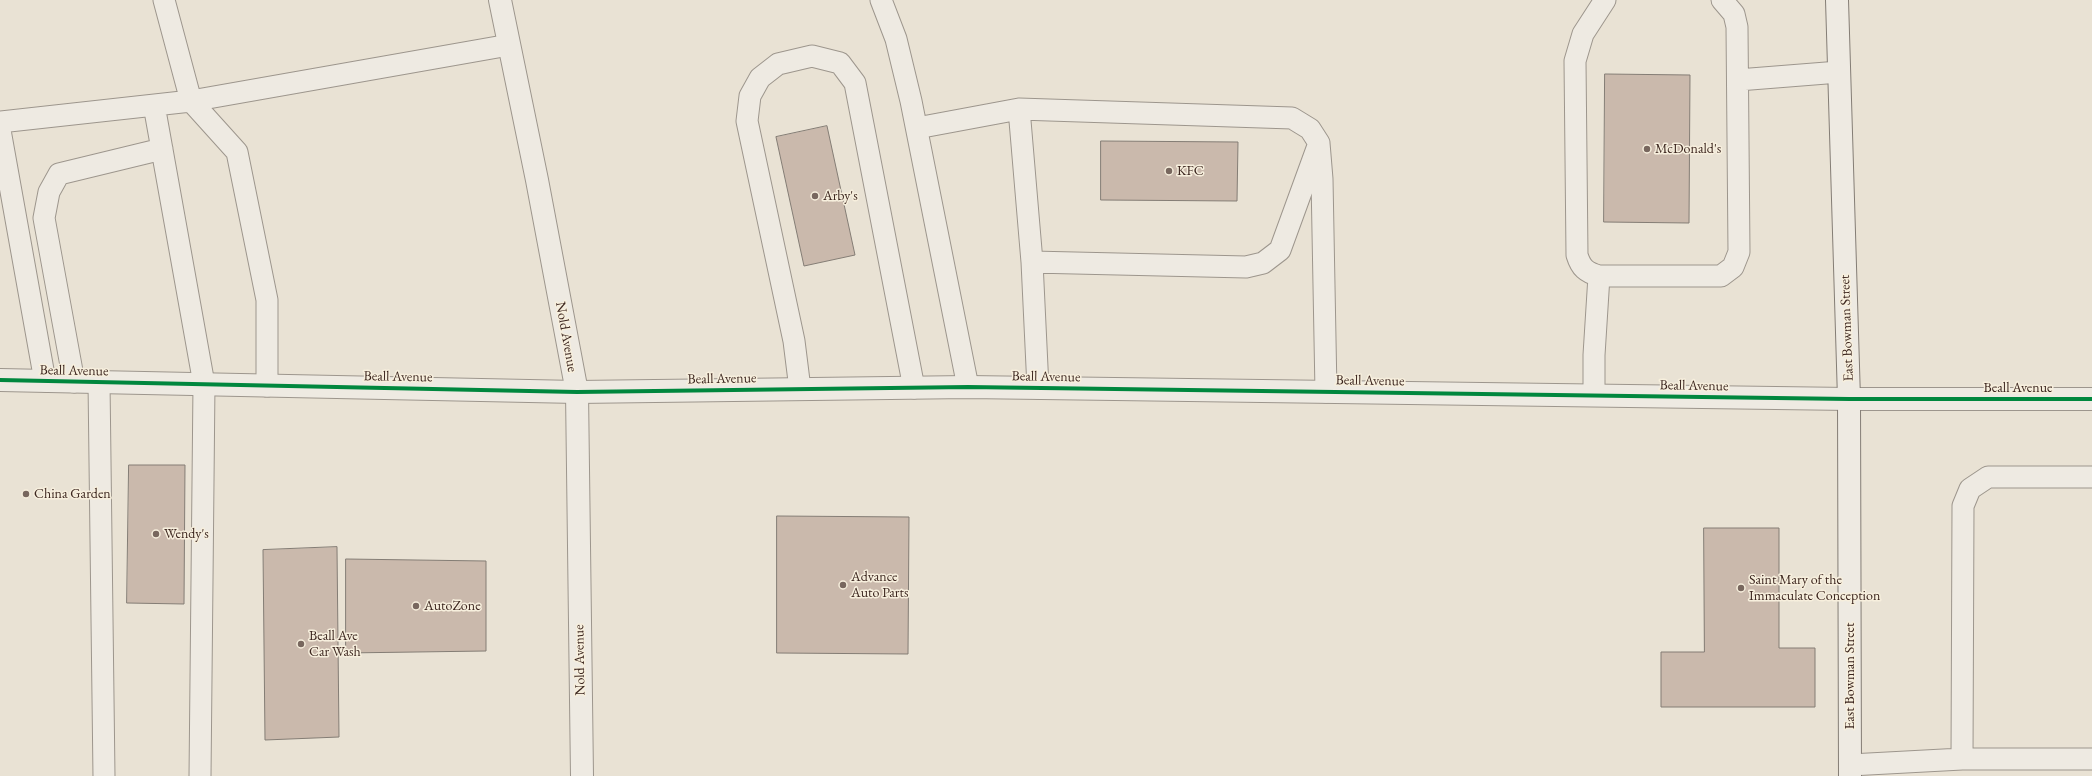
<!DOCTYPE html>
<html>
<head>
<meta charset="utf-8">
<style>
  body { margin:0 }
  canvas { display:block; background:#e9e2d4 }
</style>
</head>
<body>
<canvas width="2092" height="776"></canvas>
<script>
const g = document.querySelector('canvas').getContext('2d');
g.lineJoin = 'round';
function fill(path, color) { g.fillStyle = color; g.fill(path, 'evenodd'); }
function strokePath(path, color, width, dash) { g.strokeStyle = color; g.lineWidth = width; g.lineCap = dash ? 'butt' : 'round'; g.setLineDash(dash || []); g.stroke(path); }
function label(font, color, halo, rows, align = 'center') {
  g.font = font + ' "EB Garamond",serif'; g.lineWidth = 3; g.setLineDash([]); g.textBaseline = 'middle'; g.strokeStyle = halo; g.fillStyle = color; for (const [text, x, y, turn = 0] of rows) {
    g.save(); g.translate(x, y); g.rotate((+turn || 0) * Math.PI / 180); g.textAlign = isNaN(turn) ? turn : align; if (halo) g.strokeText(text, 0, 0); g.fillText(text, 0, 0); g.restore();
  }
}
const building = new Path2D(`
  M1605,74L1690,75L1689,223L1604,222Z
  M827,126L855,255L804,266L776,137Z
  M1101,141L1238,142L1237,201L1101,200Z
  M129,465H185L184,604L127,603Z
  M777,516L909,517L908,654L777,653Z
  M1704,528H1779V648H1815V707H1661V652H1704Z
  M337,547L339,737L265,740L263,550Z
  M346,559L486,561V651L346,653Z`);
const service = new Path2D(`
  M164,0L191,101L509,45
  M881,0L896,39L911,101L968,387
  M1605,0L1583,34L1575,61L1577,255C1581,268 1586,272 1599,276H1721L1733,267L1739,252L1737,27L1734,14L1722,0
  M1738,80L1839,72
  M154,105L204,384L200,776
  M0,122L191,101L237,152L267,300V386
  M917,128L1019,109
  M0,130L45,381
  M1319,143L1280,250L1263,263L1246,267L1032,262L1019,109L1292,118L1310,129L1319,143L1322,179L1326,392
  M1032,262L1038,388
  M74,382L44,218L49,192L59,174L162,149
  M99,382L104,776
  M800,389L794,341L747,121L750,96L760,78L778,64L812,56L840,63L855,83L914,388
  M1594,395V355L1599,276
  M1962,759L1963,506L1970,489L1988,477H2092
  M1850,765L1962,759H2092`);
const minor = new Path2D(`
  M500,0L537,180L577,392L582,776`);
const tertiary = new Path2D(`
  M0,380L577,392L968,387L1849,399H2092`);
const secondary = new Path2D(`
  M1837,0L1849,399L1850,776`);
const cycleway = new Path2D(`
  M0,380L577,392L968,387L1849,399H2092`);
const markers = [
  [1647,149,4,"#78675e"],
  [1169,171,4,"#78675e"],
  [815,196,4,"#78675e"],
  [26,494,4,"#78675e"],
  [156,534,4,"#78675e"],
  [843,585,4,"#78675e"],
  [1741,588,4,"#78675e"],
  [416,606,4,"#78675e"],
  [301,644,4,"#78675e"]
];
const poiNames = [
  ["McDonald's",1655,149],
  ["KFC",1177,171],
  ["Arby's",823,196],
  ["China Garden",34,494],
  ["Wendy's",164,534],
  ["Advance",851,577],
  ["Auto Parts",851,593],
  ["Saint Mary of the",1749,580],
  ["Immaculate Conception",1749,596],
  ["AutoZone",424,606],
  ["Beall Ave",309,636],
  ["Car Wash",309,652]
];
const streetNames = [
  ["East Bowman Street",1847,328,-92],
  ["Nold Avenue",566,337,80],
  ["Beall Avenue",74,371,1],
  ["Beall Avenue",398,377,1],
  ["Beall Avenue",1046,377,1],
  ["Beall Avenue",722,379,-1],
  ["Beall Avenue",1370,381,1],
  ["Beall Avenue",1694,386,1],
  ["Beall Avenue",2018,388],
  ["Nold Avenue",580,660,-91],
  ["East Bowman Street",1850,676,-90]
];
fill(building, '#cab9ac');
strokePath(building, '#847d75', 1);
strokePath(service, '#9d968d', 23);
strokePath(minor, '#9d968d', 24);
strokePath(tertiary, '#9d968d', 24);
strokePath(secondary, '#847d75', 24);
strokePath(service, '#eeeae2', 21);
strokePath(minor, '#eeeae2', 22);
strokePath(tertiary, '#eeeae2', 22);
strokePath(secondary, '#eeeae2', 22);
strokePath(cycleway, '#00873e', 4);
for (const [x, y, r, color] of markers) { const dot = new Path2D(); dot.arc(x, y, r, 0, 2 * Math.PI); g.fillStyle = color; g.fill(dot); strokePath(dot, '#f7efdd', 1.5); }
label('14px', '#3b251e', '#f7efdd', poiNames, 'left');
label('14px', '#3b251e', '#f7efdd', streetNames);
</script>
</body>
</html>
